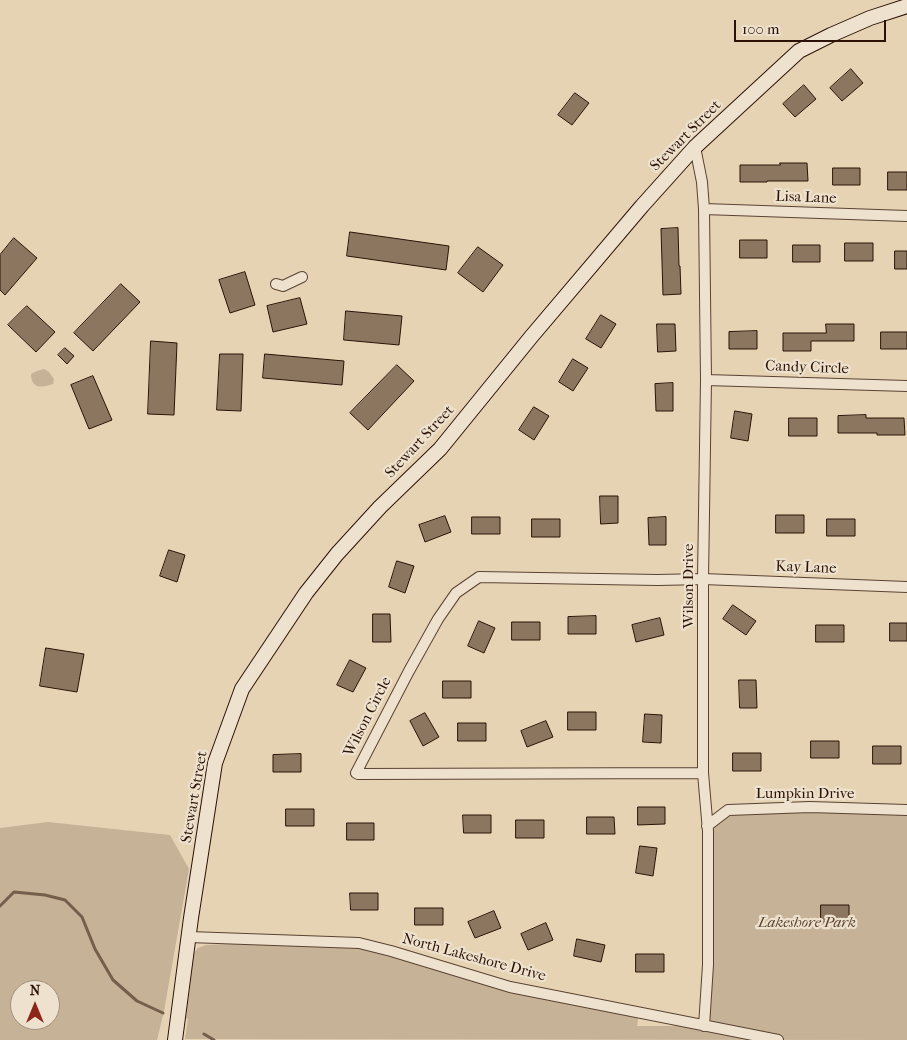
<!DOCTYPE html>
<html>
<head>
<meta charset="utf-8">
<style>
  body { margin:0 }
  #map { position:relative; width:907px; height:1040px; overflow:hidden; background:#e5d3b4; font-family:"IM FELL French Canon",serif }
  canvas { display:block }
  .north { position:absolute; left:10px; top:980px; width:50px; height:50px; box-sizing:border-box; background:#eee2ce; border:1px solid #a08f7e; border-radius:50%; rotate:0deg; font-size:14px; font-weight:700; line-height:20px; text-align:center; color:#2c1206 }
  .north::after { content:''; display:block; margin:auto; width:18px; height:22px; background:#8f2418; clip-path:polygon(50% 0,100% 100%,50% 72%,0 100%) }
  .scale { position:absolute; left:734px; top:20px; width:152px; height:22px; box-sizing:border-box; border:2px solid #2c1206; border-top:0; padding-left:6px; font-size:15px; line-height:18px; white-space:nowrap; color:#2c1206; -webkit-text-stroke:4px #eee2ce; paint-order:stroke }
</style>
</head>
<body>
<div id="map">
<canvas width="907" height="1040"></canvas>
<div class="north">N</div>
<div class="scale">100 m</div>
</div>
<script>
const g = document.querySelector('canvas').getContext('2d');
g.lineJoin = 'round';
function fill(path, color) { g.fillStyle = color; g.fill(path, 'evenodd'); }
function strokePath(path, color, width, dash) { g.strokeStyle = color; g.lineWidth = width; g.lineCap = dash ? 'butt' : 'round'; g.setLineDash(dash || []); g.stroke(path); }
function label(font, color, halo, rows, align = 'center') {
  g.font = font + ' "IM FELL French Canon",serif'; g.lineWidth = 4.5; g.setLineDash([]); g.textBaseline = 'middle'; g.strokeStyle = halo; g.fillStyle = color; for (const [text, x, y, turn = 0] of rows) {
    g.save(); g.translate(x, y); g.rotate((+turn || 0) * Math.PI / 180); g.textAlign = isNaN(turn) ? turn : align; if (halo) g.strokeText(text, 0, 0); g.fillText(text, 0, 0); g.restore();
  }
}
const green = new Path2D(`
  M44,369L49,372L54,379L53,384C42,388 31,389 31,374L37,371Z
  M907,808V1040L185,1039L188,1019L186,1018L194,953L198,948L206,945L297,941L359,943L510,987L639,1013L637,1026H703L707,826L728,810Z
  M48,822L170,835L189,869L164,1011L157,1040H0V828ZM20,990H50V1020H20Z`);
const stream = new Path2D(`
  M0,906L14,892L45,895L65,900L82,917L95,949L113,980L137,1001L163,1013
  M204,1034L214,1040`);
const building = new Path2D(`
  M851,69L863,83L842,101L830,88Z
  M804,85L816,99L795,117L783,104Z
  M575,93L589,103L572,125L558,115Z
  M780,163H807L808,181H767V182H740V165H780Z
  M833,168H860V185H833Z
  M888,172H907V190H888Z
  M678,228L679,266H680L681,294L663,295L661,229Z
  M350,232L449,246L446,270L347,256Z
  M14,238L37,258L5,295L0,290V255Z
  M740,240H767V258H740Z
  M845,243H873V261H845Z
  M793,245H820V262H793Z
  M478,247L503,265L483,292L458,273Z
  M895,251H907V269H895Z
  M245,272L255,305L230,313L219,280Z
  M121,284L140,302L93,351L74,333Z
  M300,298L307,324L273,332L267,306Z
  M27,306L55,332L36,352L8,325Z
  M346,311L402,316L399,345L344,340Z
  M601,315L616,324L601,348L586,339Z
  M657,324H675L676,351L658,352Z
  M826,324H854V341H811V351H783V333H826Z
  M757,331V349H729V332Z
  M881,332H907V349H881Z
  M151,341L177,343L174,415L148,414Z
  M65,348L74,356L67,364L58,355Z
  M220,354H243L241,411L217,410Z
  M265,354L344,361L342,385L263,378Z
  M573,359L588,368L573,391L559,382Z
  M397,365L414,381L368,430L350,413Z
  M93,376L112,420L89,429L71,385Z
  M673,383V411H656L655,384Z
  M534,407L549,416L534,440L519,430Z
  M735,411L752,414L748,441L731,438Z
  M866,415V418H904L905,435H877V433H838V416Z
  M789,418H817V436H789Z
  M600,496H618V523L601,524Z
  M776,515H804V533H776Z
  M445,516L451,532L425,542L419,525Z
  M472,517H500V534H472Z
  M666,517V545H649L648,518Z
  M532,519H560V537H532Z
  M827,519H855V536H827Z
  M169,550L185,555L177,582L160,576Z
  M397,561L414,566L405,593L389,587Z
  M733,605L756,621L746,635L723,619Z
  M373,614H390L391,642H373Z
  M596,616V634H568V617Z
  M660,618L664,635L636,642L632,625Z
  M479,621L495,628L484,653L468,646Z
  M512,622H540V640H512Z
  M890,623H907V641H890Z
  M816,625H844V642H816Z
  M46,648L84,654L77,692L40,686Z
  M350,660L366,668L353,692L337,685Z
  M739,680H756L757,708H740Z
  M443,681H471V698H443Z
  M568,712H596V730H568Z
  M425,713L439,737L423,746L410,721Z
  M645,714L662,715L661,743L643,742Z
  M546,721L553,737L527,747L521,731Z
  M458,723H486V741H458Z
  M811,741H839V758H811Z
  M873,746H901V764H873Z
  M733,753H761V771H733Z
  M301,754V772H273V755Z
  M638,807H665V824L638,825Z
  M286,809H314V826H286Z
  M463,815H491V833H464Z
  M587,817H614L615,834H587Z
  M516,820H544V838H516Z
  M347,823H374V840H347Z
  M640,846L657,848L653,876L636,873Z
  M350,893H378V910H351Z
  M821,905H849V922H821Z
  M415,908H443V925H415Z
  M494,911L501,928L475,938L468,922Z
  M546,923L553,940L528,950L521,934Z
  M577,939L605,945L601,962L574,956Z
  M636,954H664V972H636Z`);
const street = new Path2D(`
  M695,147L702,182L704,209L706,380L703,579V773L708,831V965L704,1026
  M704,209L907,216
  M276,284L283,286L302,277
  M706,380L907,386
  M703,773L358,774L356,773L409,671L438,619L456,593L479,577L658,580L703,579L907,587
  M707,826L728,810L810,807L907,810
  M189,937L359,943L391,951L510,987L778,1040`);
const secondary = new Path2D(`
  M175,1040L191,918L215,763L242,689L306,593L337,554L380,507L440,449L531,337L642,206L695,147L799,51L831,35L870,18L907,6`);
const streetNames = [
  ["Stewart Street",686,136,-45],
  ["Lisa Lane",806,198,2],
  ["Candy Circle",807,368,2],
  ["Stewart Street",420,442,-47],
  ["Kay Lane",806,568,2],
  ["Wilson Drive",689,586,-90],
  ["Wilson Circle",368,717,-63],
  ["Lumpkin Drive",805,794],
  ["Stewart Street",195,797,-80],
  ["North Lakeshore Drive",474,958,15]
];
const parkNames = [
  ["Lakeshore Park",807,923]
];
fill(green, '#c6b296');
strokePath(stream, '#755e4b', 3);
fill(building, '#8c7660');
strokePath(building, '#2c1206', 1);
strokePath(street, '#5a4232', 12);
strokePath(secondary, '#2c1206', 16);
strokePath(street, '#eee2ce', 10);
strokePath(secondary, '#eee2ce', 14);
label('15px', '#2c1206', '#eee2ce', streetNames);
label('italic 15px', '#5a4231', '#eee2ce', parkNames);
</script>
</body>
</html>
